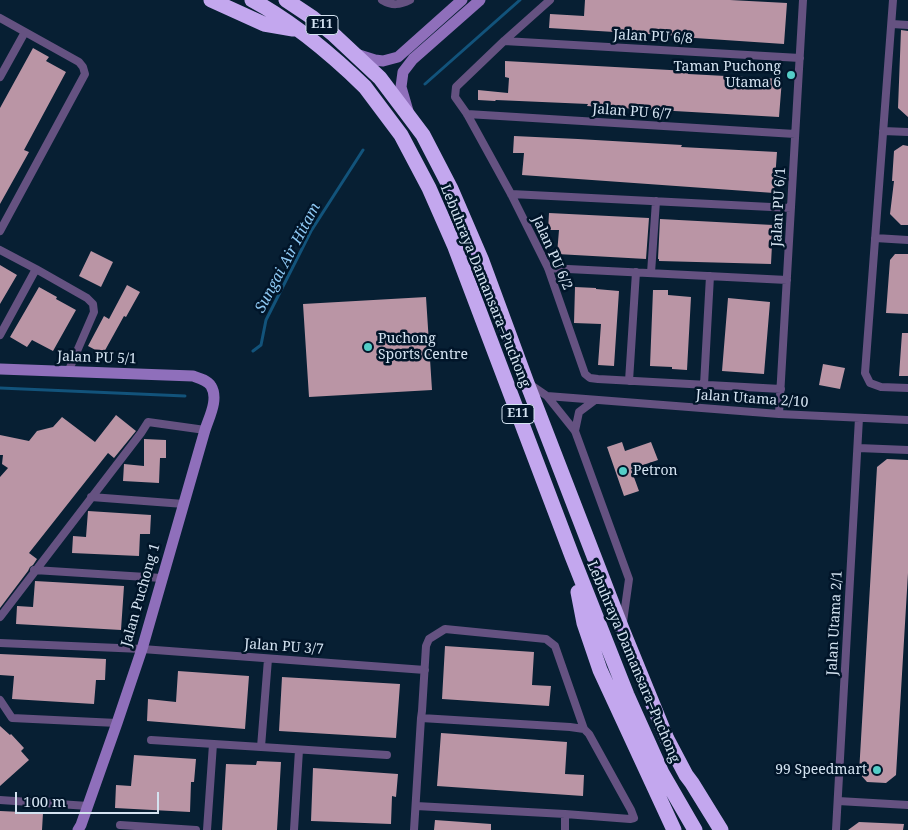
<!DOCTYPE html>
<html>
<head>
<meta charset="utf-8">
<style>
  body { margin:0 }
  #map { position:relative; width:908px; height:830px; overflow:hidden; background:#071f33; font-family:"Noto Serif",serif }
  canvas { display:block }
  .scale { position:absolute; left:15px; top:792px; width:144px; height:22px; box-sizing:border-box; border:2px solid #d4e3f1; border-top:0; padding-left:6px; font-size:15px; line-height:18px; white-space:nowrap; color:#d4e3f1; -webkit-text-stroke:4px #011529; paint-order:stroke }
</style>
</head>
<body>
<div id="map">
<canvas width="908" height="830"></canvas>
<div class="scale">100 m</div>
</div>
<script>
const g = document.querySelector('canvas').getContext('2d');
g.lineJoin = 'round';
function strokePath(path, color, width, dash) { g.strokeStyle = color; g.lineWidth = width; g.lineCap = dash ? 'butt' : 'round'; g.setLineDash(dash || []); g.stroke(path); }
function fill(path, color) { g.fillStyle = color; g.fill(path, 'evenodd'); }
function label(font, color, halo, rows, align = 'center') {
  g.font = font + ' "Noto Serif",serif'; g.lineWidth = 5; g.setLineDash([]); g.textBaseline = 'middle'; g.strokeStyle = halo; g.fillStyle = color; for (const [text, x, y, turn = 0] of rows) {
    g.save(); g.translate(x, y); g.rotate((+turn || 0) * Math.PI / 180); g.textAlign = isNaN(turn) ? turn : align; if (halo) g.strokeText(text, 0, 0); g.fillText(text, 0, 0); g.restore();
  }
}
const stream = new Path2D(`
  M425,84L520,0
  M253,351L261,345L266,320L311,231L363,150
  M0,388L185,396`);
const building = new Path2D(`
  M585,0H730L787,3L784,44L680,37V36L549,28L550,14L584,16Z
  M901,30L908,31V117L898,108Z
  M33,48L49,57L46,61L66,72L24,150L29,152L0,204V108Z
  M505,61L688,71V74L782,79L779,117L587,106L588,104L496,100L495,101L478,100V90L508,93L509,78L505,77Z
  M514,136L578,139L682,145L681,147L777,152L774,193L522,175L524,153H513Z
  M903,145L908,146V225H901L890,214L894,181H892L894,151Z
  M549,213L649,218L646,259L557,254L559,230H548Z
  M660,219L773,225L771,264L659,261V259H658Z
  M91,251L113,262L101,287L79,276Z
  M895,254H908V314L886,313L890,260Z
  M0,265L17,275L0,304Z
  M127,285L140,292L126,317L124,316L103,354L88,346L104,316L109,319Z
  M39,287L57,297L56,299L76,310L53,351L32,340L27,347L10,337Z
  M575,287L596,288V289L619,291L614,366L598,365L601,324L574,323Z
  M653,290H668V295L691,297L687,370L672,369V367L650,366Z
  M426,297L432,390L309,397L303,304Z
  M728,298L770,302L764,374L722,371Z
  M902,333H908V376H899Z
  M823,364L845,368L840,389L819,385Z
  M116,415L136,431L114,458L108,453L29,553L37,559L33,565L30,567L28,571L0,608V477L8,468L2,464L3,455H0V435L29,441L37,431L53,427L62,417L95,442Z
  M144,439L166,440V458H160L159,483L123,481L124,464L144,466Z
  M622,442L625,451L651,442L658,460L631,469L639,491L624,496L607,447Z
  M887,459L908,460V573L896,775L886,783L867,782L859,773L877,467Z
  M88,511L151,515L150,534H140L139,556L72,553L73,536L86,537Z
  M35,581L124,586L121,630L16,624L17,606L33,607Z
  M445,646L534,652L532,685L551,686L549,706L442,699Z
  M0,654L106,659L105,680H96L94,704L12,699L14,676L0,675Z
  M178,671L249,676L245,729L147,721L148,699L176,702Z
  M282,677L400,684L396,738L279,731Z
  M0,726L10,735L11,734L24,748L21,751L29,760L0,786Z
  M441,733L567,742L565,774L584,775L583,796L437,786Z
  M134,755L196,759L194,782H191L190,812L115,808L116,785L131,786Z
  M257,761L281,762L277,830H222L226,764L256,765Z
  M313,768L398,774L396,797L392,796L391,824L311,821Z
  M0,811L43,813L42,830H0Z
  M435,820L491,824V830H434Z
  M859,822L904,824L903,830H848Z`);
const street = new Path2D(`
  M382,0C392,6 400,5 410,0
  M550,0L504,41L456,87L455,97L467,114L511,194L548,268L585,374L590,378L598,379L781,389
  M893,0L865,373L870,383L881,387L908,388
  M0,18L79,62L83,67L85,74L0,231
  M892,24L908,25
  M504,41L800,58
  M0,77L25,32
  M467,114L795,134
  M883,131L908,132
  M511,194L791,208
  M875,238L908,240
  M0,250L36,269L87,298L93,304L94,312L68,372
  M548,268L787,280
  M651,273L656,201
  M0,335L36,269
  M629,381L636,272
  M531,385L547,396L779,414L908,420
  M704,385L710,276
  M547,396L575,431L629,579L623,622
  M779,414L803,0
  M575,431L579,412L595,400
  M858,448L908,450
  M91,497L184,504
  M34,570L162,578
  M0,617L141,433L148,422L205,430
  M0,643L142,649L425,670
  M0,700L12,718L117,723
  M421,718L570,727L584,729
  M151,740L387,755
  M261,747L268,659
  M0,800L88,806
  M838,801L908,805
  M120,825L196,830
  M207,830L213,744
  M294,830L299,750
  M414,830L421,718L422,711L426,646L429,639L445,629L546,639L555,646L584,729L589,734L631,810L634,818L630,819L565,814L416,806
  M565,830V814
  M836,830L859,418`);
const secondary = new Path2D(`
  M356,54L375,60L383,61L398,57L462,0
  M408,111L401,87L403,72L413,59L480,0
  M0,369L193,376C199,378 207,380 211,386C219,399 209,417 205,430L142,649L117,723L81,825L78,830`);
const highway = new Path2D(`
  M211,0L264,24L293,29
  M252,0C293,22 332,55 365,87L401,135L429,188L455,247L572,556L627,695L662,773L695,830
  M286,0L313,18L334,35L380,78L423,135L451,189L482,261L527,383L622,629L667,739L686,775L692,783L721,830
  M578,592L584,623L600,670L674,830`);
const markers = [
  [791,75,5,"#54cdc7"],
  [368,347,5,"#54cdc7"],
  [623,471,5,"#54cdc7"],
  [877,770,5,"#54cdc7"]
];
const shields = [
  [322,25,32],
  [518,414,32]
];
const shieldNames = [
  ["E11",322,25],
  ["E11",518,414]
];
const streetNames = [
  ["Jalan PU 6/8",653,37,3],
  ["Jalan PU 6/7",632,112,4],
  ["Jalan PU 6/1",779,207,-87],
  ["Jalan PU 6/2",552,253,66],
  ["Lebuhraya Damansara–Puchong",485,286,68],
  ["Jalan PU 5/1",97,358,2],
  ["Jalan Utama 2/10",752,399,4],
  ["Jalan Puchong 1",141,595,-74],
  ["Jalan Utama 2/1",835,623,-87],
  ["Jalan PU 3/7",284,647,4],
  ["Lebuhraya Damansara–Puchong",633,662,67]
];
const poiNames = [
  ["Taman Puchong",781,67],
  ["Utama 6",781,83],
  ["Puchong",378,339,"left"],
  ["Sports Centre",378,355,"left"],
  ["Petron",633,471,"left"],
  ["99 Speedmart",867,770]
];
const waterNames = [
  ["Sungai Air Hitam",288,258,-62]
];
strokePath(stream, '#12537b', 3);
fill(building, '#ba95a5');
strokePath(street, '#655281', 8);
strokePath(secondary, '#8f6fbb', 11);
strokePath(highway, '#c3a7ee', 15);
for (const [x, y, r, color] of markers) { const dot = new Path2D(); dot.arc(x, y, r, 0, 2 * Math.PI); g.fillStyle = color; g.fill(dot); strokePath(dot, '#011529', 2); }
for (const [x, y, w] of shields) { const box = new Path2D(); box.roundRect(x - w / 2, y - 9.5, w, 19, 4); g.fillStyle = '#011529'; g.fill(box); strokePath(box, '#d4e3f1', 1); }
label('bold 12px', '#d4e3f1', null, shieldNames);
label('14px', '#d4e3f1', '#011529', streetNames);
label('14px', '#d4e3f1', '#011529', poiNames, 'right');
label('italic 15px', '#8fc9f4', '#011529', waterNames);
</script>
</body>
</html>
